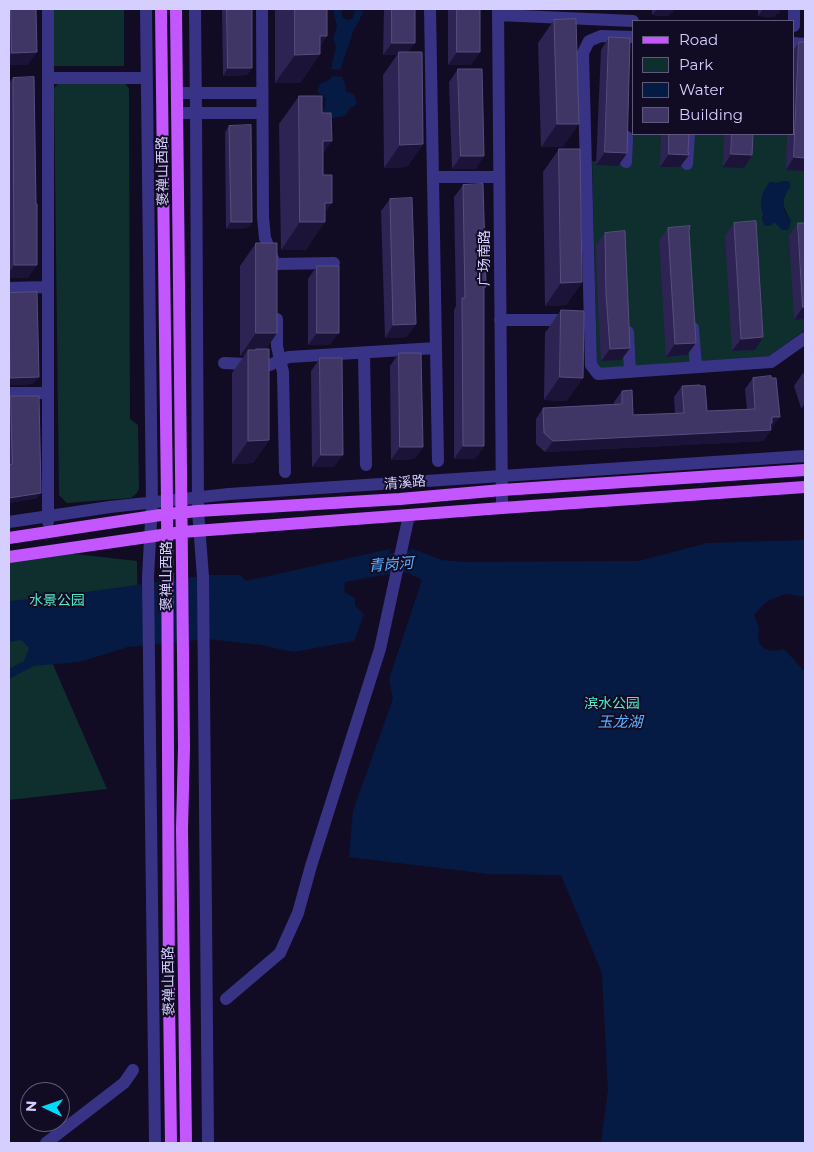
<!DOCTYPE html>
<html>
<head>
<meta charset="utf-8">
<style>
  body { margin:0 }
  #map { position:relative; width:814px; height:1152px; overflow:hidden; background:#110c24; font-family:Montserrat,sans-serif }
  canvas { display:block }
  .frame { position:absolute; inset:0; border:10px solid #d5cfff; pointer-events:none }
  .legend { position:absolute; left:632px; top:20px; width:162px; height:115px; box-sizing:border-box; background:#110c24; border:1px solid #5f5a7c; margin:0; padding:6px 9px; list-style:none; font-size:15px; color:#d5cfff }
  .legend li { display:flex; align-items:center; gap:10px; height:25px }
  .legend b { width:25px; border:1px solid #5f5a7c }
  .north { position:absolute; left:20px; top:1082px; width:50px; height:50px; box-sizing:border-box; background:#110c24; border:1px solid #5f5a7c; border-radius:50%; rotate:273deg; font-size:14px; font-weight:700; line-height:20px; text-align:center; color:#d5cfff }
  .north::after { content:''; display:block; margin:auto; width:18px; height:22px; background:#00dbfa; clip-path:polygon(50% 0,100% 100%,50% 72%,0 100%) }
</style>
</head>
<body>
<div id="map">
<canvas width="814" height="1152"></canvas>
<div class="frame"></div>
<ul class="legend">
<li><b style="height:6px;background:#c456ff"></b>Road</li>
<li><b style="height:14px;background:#0f2e2e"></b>Park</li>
<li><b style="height:14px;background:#061b43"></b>Water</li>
<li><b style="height:14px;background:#403665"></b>Building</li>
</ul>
<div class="north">N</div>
</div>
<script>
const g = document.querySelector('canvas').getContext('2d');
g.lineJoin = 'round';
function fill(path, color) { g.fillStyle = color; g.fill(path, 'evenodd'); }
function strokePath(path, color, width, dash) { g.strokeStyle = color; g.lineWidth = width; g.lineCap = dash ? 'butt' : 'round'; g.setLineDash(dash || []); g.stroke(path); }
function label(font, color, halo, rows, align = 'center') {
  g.font = font + ' Montserrat,"Noto Sans SC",sans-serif'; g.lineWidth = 4; g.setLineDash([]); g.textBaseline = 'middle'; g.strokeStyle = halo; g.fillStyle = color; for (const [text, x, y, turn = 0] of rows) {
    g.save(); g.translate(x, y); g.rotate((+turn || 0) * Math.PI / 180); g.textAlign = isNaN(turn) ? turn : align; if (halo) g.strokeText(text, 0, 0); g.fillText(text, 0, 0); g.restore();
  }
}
const green = new Path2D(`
  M54,9H124V66H54Z
  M793,48H805V330L769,356L597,369L592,161L630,164L633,116V134H793ZM785,181L787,191L784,198L783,204L788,216L791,220L774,222L771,225L767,226L762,219C764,214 763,213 762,207C760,197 765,190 770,182L776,183Z
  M59,83H125L129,89L130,419L138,425L139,489L136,494L131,498L67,503L59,495L54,88Z
  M48,551L137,561L138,638L48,653L107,789L9,800V557Z`);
const water = new Path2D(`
  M333,9H341L343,18L347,20L353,18L355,10L364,11L353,32L340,70L331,69L336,47L333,38L337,27Z
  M333,76L342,77L345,83L346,91L354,95L357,104L350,108L345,116L318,120L317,115L324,109L326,99L317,91L320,84L329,80Z
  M785,181H789L791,187C781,196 781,210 791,220L790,225L788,230H782L774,222C771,225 769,227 764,225L762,219C764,214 763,213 761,207C760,198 764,189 770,182L776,183Z
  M805,540V597L785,594L766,602L754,615C756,619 759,625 759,630C759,635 757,633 758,638C761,652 773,652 784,649L805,672V1143H599L601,1142L608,1090L602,973L561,875L489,874L349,857L353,811L393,699L389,679L422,580L407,572L411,548L441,560L465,562L639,561L707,543Z
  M390,549L383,575L345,582L344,592L355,598V606L364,614L354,641L293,652L262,645L208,639L128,647L79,662L34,666L9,679V669L24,661L29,648L21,640L9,642V601L50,597L208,575H240L246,581Z`);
const river = new Path2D(`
  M357,567L415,561L435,569`);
const minor = new Path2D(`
  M48,9V522
  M146,9L152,503L148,577L155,1143
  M195,9L196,113L198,511L203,577L208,1143
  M262,9L263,217L265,238L273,259
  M498,9L502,508
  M498,15L633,21
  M794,26V9
  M633,37L601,36L589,41L583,53L591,365L598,374L771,362L805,338
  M793,43L805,44
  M49,78H147
  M177,93H262
  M177,113H262
  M626,162L627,137
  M687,164L689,134
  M433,177H499
  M275,264L334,263
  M9,288L48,287
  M277,319V346L280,360L289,357L436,348L430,9
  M500,320H570
  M693,328L696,367
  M628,332L630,372
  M436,348L438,461
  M364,353L366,465
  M224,363L270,365L280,360L283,372L285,472
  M9,393H48
  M9,522L110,507L229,494L805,456
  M226,999L280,953L298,913L311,866L380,649L409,515
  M46,1143L124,1083L133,1070`);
const major = new Path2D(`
  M161,9L167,501L169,998L171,1143
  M176,9L184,747L182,829L186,1143
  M9,538L167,514L198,511L400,499L502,490L805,470
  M9,557L182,532L502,508L805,487`);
const wall = new Path2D(`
  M9,9H36L28,65H9Z
  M222,9H252V68L247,75L223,76Z
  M275,9H327V36L320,46V54L300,83H275Z
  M384,9H415L408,52L423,144L407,167L384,168L383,75L397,55H383Z
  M448,9H480V52L471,65H448Z
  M652,9H675L672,13H670L668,16L652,15Z
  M758,9H781L778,14H776L774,17L758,16Z
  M554,20L563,147H541L538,43Z
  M609,37L627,153L618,166L596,165L601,50Z
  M799,42H805V171L786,170L787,134H793V51Z
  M458,69L476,169H452L449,82Z
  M13,78L28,278H9V83Z
  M299,96L323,153V175L325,213L306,250H281L279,124Z
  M229,126L252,222L248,228L226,229L225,132Z
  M661,134H689L680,167H660Z
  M724,134H753L752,155L744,168L723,167Z
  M559,149L582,282L566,305L545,306L543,172Z
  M463,185L484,290V446L475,459H454V310L456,306L454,197Z
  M390,199L407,337L385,338L381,211Z
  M734,223L755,350L732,351L725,235Z
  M798,223L805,319L794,320L789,236Z
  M668,228L689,231L687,355L666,357L659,240Z
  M605,233L630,348L621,360L601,361L598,306L596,245Z
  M256,243L277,333L266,349L269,440L253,463L232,464V373L244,356H240V266Z
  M317,266L330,345H308V279Z
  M9,293L33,384L9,385Z
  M561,310L567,401L544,400L545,333Z
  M399,353L423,447L414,459L391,460L390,366Z
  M320,358L334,467H312L311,371Z
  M803,373H805V406L801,408L794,386Z
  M753,378L772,428H770L771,430L763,441L545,452L536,444V419L543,408L614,404V402L622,391L633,415L675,413L674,397L682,386L707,411L747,409L745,389Z
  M11,396L37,498L9,503V399Z`);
const shadedWall = new Path2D(`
  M540,9H564L563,10Z
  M657,9H675L672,13H670L668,16L652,15Z
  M763,9H781L778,14H776L774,17L758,16Z
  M320,36H327L314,54H320L300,83H275L295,55Z
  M392,43H415L406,55L399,52L397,55H383Z
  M37,52L28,65H9V57L12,53Z
  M457,52H480L471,65H448Z
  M228,68H252L247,75L223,76Z
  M557,124H579L563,147H541Z
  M323,141H332L312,169Z
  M423,144L407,167L384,168L400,145Z
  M605,152L627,153L618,166L596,165Z
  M669,154L689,155L680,167H660Z
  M731,154L752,155L744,168L723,167Z
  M461,156H484L476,169H452Z
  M794,157L805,158V171L786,170Z
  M325,203H332L319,222H325L306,250H281L300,222Z
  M231,222H252L248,228L226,229Z
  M14,265H37L28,278H9V273Z
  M582,282L566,305L545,306L561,283Z
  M803,307H805V319L794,320Z
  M416,324L407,337L385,338L393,325Z
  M256,333H277L261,356L256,350V349L251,356L248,350L244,356H240Z
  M317,333H339L330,345H308Z
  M763,337L755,350L732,351L741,339Z
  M696,343L687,355L666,357L675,344Z
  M630,348L621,360L601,361L610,349Z
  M39,377L33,384L9,385V380L10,378Z
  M560,377L583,378L567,401L544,400Z
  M805,402V406L801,408Z
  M772,417H780L772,428H768L771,430L763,441L545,452L553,441Z
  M269,440L253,463L232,464L248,441Z
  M463,446H484L475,459H454Z
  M400,447H423L414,459L391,460Z
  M321,455H343L334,467H312Z
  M41,493L37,498L9,503V498Z`);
const building = new Path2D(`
  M11,9H36L37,52L12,53Z
  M227,9H252V68H228Z
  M295,9H327V36H320V54L295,55Z
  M392,9H415V43H392Z
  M457,9H480V52H457Z
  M576,19L579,124H557L554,20Z
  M609,37L630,38L627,153L605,152Z
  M799,42H805V158L794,157Z
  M399,52H422L423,144L400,145Z
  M458,69H482L484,156H461Z
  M34,77L36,204H37V265H14L13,78Z
  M299,96H322V113H331L332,141H323V175H332V203H325V222H300Z
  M251,125L252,222H231L229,126Z
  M669,134H689L688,151L689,155L669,154Z
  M732,134H753L752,155L731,154Z
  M559,149H580L582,282L561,283Z
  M483,184L486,287H484V446H463L462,298H465L463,185Z
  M412,198L416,324L393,325L390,199Z
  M756,221L763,337L741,339L734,223Z
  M798,223H805V307H803Z
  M690,226L689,231L696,343L675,344L668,228Z
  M625,231L630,348L610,349L606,294L605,233Z
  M256,243H277V333H256Z
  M317,266H339V333H317Z
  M37,292L39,377L10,378L9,293Z
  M561,310L584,311L583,378L560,377Z
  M256,349H269V440L248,441V350H256Z
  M399,353H421L423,447H400Z
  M320,358H342L343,455H321Z
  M771,376V378H776L780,417H772V423H770L771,430L553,441L544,433L543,408L622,404V391L632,390L633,415L684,413L682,386L700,385V386H705L707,411L755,409L753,378Z
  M11,396H39L41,493L9,498V465L12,464Z`);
const streetNames = [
  ["褒禅山西路",163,171,-91],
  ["广场南路",485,258,-90],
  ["清溪路",405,483,-5],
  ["褒禅山西路",167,576,-90],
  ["褒禅山西路",169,981,-91]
];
const parkNames = [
  ["水景公园",57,601],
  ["滨水公园",612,704]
];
const waterNames = [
  ["青岗河",391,565,-4],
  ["玉龙湖",620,723]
];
fill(green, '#0f2e2e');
fill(water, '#061b43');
strokePath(river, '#061b43', 21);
strokePath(minor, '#393386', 12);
strokePath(major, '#c456ff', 12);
fill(wall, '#2e2453');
fill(shadedWall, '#1b1338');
fill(building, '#403665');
strokePath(building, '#574e7e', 1);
label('14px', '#d5cfff', '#110c24', streetNames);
label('14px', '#51e8c6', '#110c24', parkNames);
label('italic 15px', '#5db0ff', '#110c24', waterNames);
</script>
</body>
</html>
